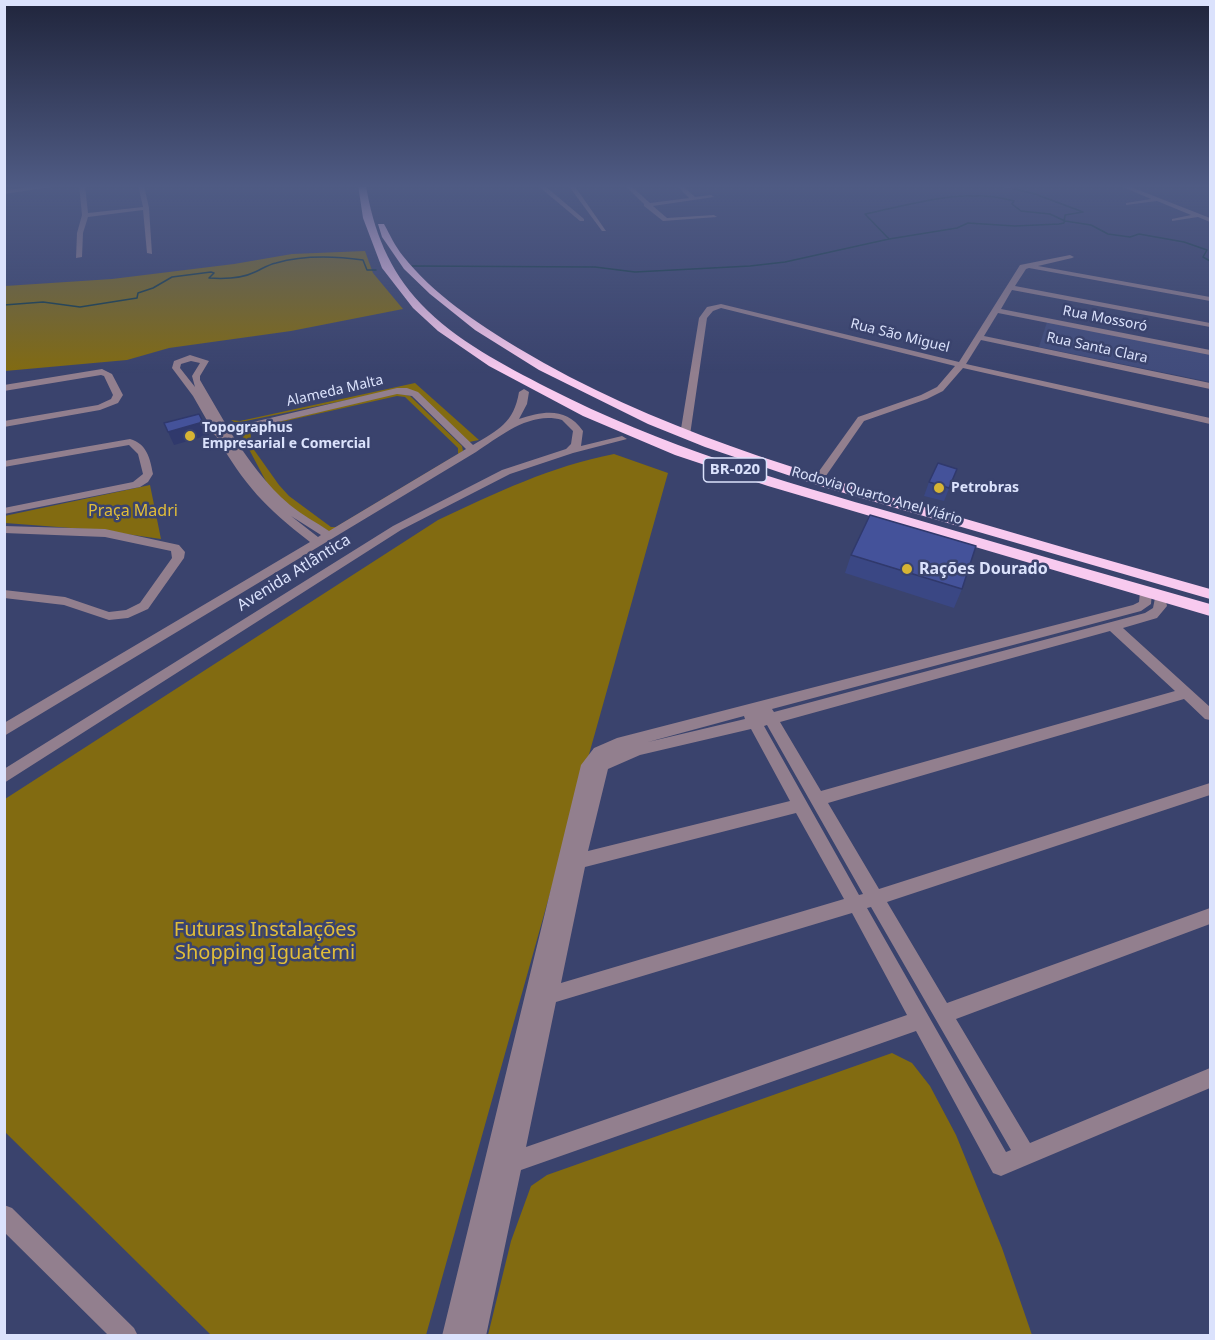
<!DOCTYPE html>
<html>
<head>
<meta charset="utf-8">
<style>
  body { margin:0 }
  #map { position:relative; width:1215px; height:1340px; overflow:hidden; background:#3a436d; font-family:"Noto Sans",sans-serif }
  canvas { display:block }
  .frame { position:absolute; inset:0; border:6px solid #dbe2fc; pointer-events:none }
</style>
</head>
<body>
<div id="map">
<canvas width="1215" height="1340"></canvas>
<div class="frame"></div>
</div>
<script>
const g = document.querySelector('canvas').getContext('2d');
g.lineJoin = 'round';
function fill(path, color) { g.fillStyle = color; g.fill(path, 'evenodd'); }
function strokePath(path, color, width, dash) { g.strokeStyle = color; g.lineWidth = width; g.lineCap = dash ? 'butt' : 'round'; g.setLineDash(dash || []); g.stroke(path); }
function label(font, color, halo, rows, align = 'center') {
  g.font = font + ' "Noto Sans",sans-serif'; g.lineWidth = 5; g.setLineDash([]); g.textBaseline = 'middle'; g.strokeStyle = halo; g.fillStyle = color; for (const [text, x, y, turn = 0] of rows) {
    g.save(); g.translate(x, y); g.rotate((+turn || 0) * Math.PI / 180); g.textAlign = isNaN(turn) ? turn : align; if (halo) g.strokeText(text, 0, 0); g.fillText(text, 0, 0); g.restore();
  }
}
const built = new Path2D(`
  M1047,322L1210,354V382L1039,347Z`);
const green = new Path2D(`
  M365,251L373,273L403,309L291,331L169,348L127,360L5,371V286L112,279L234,264L292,254Z
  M415,383L479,440L469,442L418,393L405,388L241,422H234L231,420L240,421Z
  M397,393L410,396L462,446L463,451L332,533L299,513L270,489L241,434L243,430ZM397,396L405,397L458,448V454L336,527H331L289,496L279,485L252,447L250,429Z
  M614,454L668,473L426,1335H211L5,1132V799L438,520C495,493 552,466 614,454Z
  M150,485L161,539L98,530L5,523V516L9,515Z
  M892,1053L912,1063L930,1086L956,1135L1002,1248L1032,1335H488L511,1241L531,1186L547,1175Z`);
const stream = new Path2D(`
  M889,239L865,214C914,204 965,187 1014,201L1012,204L1021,211L1050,214L1065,221L1091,225L1108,234L1130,237L1139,234L1184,242L1207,250L1203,257L1210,261
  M412,266L595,267L635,272L750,266L785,262L889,239L957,228L968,223L1015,226L1059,224L1064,223L1065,215L1083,212L1035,194L998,185
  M4,305L43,302L80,307L137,298L138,293L153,288L172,277L211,272L214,273L209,278C224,279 241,279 255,272C262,269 267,265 276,263C304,255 334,256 363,260L367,270H376`);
const minor = new Path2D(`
  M49,185H66L4,194V190Z
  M79,185H85L88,213L143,207L138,185H144L149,208L152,254L147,253L143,210L88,217L83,233L82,257L76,258L77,233L82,215Z
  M537,185H544L584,219V221H580Z
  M568,185H574L606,231H602Z
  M624,185H630L650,203L689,198L676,185H682L695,197L711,195L714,197L653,206L667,218L714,215L717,217L663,221L644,206V204Z
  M1118,185H1126L1210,218V222L1198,217L1172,221V219L1191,215L1157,201L1126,205V203L1151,199Z
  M1070,255L1074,257L1072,258L1038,266L1210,297V301L1029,268L1026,269L1015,286L1210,323V327L1012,290L1001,309L1210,350V355L998,313L984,336L1210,383V389L981,340L966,364L1210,418V424L963,368L943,391L927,399L864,421L821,483L817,484L812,481L858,417L921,395L937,387L955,366L721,308L713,311L707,318L690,435L685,438L680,435L699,318L707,307L721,304L959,362L1020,265Z
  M190,355L209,361L200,376V380L228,428L397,388H407L418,392L473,445C498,430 514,423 519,392L524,389L529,392L527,404L519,419C544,411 566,407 583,431L581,446L622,436L627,439L573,453L510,474L401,530L4,783V769L393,526L502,470L566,449L571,444L573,431L562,420C530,411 501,436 476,452L4,736V723L310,542C265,507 245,486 216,436L212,433L213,431L193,396L172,368L174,361ZM191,361L200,363L192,376L195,387L180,368L181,364ZM397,394L412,396L466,449L329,531C316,522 302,515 290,505C266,485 248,459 231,433ZM291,516L321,535L318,537Z
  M102,369L112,374L123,395L118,403L100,410L4,427V421L98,405L111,399L113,395L104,376L101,375L4,391V385Z
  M130,439C147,444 150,458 153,474L148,482L140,487L4,514V508L133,482L143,474L138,454L129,445L4,467V461Z
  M4,526L105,529L179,545L185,552L184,558L148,609L128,618L109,620L64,605L4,598V590L65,597L109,612L126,610L140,603L172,558L171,551L105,537L4,533Z
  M1146,588L1152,592L1151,604L1141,611L772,709L774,712L1145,613L1153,608L1156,593H1164L1167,606L1157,618L1123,628L1210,707V720L1205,719L1184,699L828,803L879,889L1210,783V795L887,902L947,1003L1210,908V924L956,1019L1030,1143L1210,1068V1088L1001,1176L993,1173L916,1031L521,1170L486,1336H442L581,765L594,748L617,738L1133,605L1139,602L1140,592ZM1110,631L1175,691L821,791L780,722ZM744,716L745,719L648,742ZM767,725L863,894L859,895L764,726ZM751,729L790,801L588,851L608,769L640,755ZM796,813L844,899L561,983L585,867ZM871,907L1011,1150L1006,1152L867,908ZM852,913L907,1015L526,1147L556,1002Z
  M4,1205L12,1208L134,1328L138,1336H109L4,1232Z`);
const highway = new Path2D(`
  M358,185H366C373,230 389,270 421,304C456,341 504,365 548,388C661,446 780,481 901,515C1004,545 1107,575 1210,604V616L768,486L675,455L583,416L489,366L438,331L413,308L382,268L363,218Z
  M378,224H384C390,235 395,246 403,256C433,294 477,323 518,348C653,429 803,472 952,515C1038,540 1124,565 1210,589V599L820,486L705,447L648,424L539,370L475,330L430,294L404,269L382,237Z`);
const wall = new Path2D(`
  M957,469L944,501L924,496L929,482Z
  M851,555L962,589L954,608L845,573Z`);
const shadedWall = new Path2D(`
  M203,422L209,435L174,445L168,432Z`);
const building = new Path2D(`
  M199,414L203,422L168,432L164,423Z
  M938,463L957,469L949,488L929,482Z
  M870,515L976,546L962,589L851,555Z`);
const markers = [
  [190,436,6,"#d7b434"],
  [939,488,6,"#d7b434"],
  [907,569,6,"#d7b434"]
];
const farStreetnames = [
  ["Rua Mossoró",1105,319,11],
  ["Rua São Miguel",900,336,14],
  ["Rua Santa Clara",1097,348,12],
  ["Alameda Malta",335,391,-13],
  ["Rodovia Quarto Anel Viário",877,496,16]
];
const farPoinames = [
  ["Topographus",202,428],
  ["Empresarial e Comercial",202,444],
  ["Petrobras",951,488]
];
const shields = [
  [735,470,63]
];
const shieldNames = [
  ["BR-020",735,470]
];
const parkNames = [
  ["Praça Madri",133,511]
];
const poiNames = [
  ["Rações Dourado",919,569]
];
const streetNames = [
  ["Avenida Atlântica",294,573,-32]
];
const nearParknames = [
  ["Futuras Instalações",265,930],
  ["Shopping Iguatemi",265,953]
];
fill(built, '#414c7c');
fill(green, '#826b11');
strokePath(stream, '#113a42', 1.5);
fill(minor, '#927f8e');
fill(highway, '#f8caef');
fill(wall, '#3a4784');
fill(shadedWall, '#30396c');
fill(building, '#44529a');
strokePath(building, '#30396c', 1.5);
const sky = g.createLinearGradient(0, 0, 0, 373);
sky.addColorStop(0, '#20253c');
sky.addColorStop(0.5, '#4f5b84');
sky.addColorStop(1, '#4f5b8400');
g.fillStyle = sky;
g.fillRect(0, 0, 1215, 373);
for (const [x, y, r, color] of markers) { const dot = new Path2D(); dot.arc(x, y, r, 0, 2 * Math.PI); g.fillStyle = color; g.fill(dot); strokePath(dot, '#3a436d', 2); }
label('14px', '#dbe2fc', '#3a436d', farStreetnames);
label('bold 14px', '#dbe2fc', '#3a436d', farPoinames, 'left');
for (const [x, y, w] of shields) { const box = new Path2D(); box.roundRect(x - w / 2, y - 12, w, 24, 4.5); g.fillStyle = '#3a436d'; g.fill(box); strokePath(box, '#dbe2fc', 1.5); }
label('bold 15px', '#dbe2fc', null, shieldNames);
label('16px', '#e1bd39', '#3a436d', parkNames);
label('bold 16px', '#dbe2fc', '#3a436d', poiNames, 'left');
label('16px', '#dbe2fc', '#3a436d', streetNames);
label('20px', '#e1bd39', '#3a436d', nearParknames);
</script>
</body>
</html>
